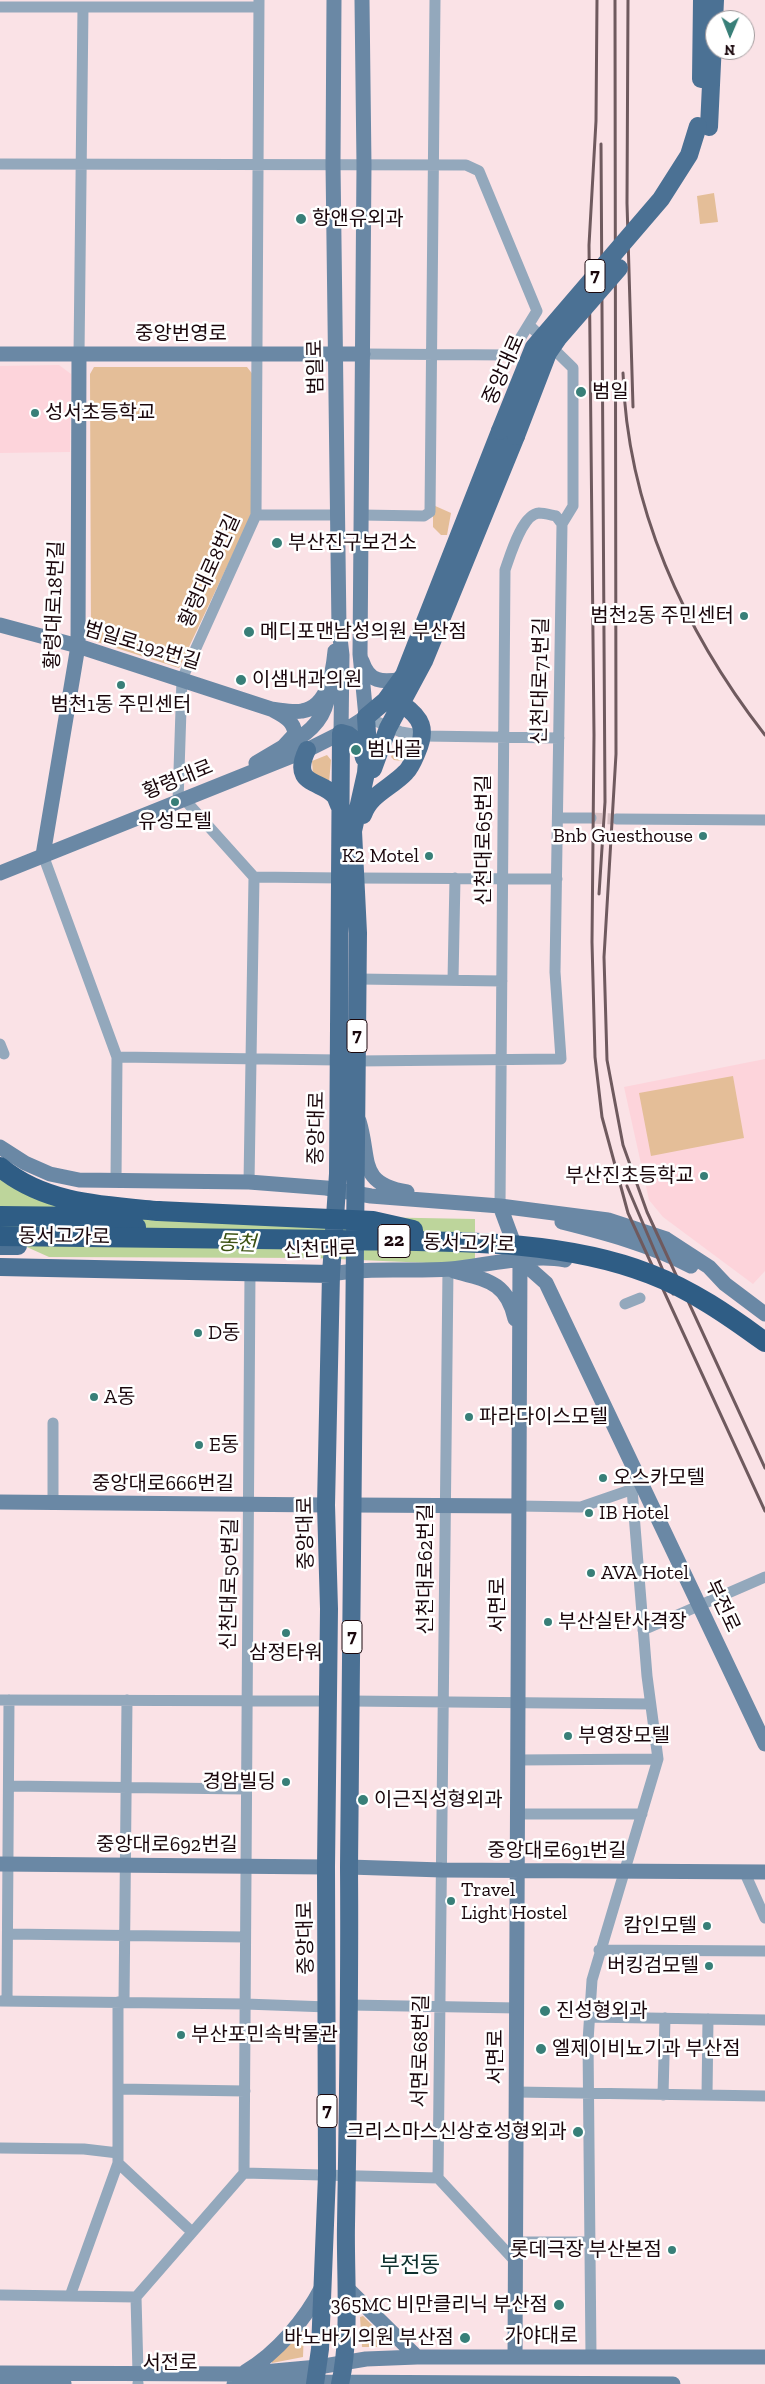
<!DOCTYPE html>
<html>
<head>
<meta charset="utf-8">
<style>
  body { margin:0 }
  #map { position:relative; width:765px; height:2384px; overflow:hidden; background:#fae2e6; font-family:"Zilla Slab",serif }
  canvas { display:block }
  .north { position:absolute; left:705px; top:10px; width:50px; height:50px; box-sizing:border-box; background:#fff; border:1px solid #a39c9e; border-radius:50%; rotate:181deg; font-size:14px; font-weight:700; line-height:20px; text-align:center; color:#1a070c }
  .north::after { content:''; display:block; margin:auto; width:18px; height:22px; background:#387f78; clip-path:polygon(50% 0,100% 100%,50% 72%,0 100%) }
</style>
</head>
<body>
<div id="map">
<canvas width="765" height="2384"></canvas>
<div class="north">N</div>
</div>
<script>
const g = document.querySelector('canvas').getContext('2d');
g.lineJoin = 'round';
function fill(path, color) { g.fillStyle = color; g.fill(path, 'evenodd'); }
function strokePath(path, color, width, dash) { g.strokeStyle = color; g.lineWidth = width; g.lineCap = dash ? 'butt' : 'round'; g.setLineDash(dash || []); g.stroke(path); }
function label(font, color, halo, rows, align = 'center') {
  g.font = font + ' "Zilla Slab","Noto Sans KR",serif'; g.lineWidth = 5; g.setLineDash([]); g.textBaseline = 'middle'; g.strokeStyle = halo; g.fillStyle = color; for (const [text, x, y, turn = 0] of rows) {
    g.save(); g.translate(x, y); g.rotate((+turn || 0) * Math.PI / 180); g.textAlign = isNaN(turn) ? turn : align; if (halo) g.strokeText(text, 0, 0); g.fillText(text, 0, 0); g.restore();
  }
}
const built = new Path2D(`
  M59,365L71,374L70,452L0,453V366Z
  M765,1059V1271L753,1284L663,1217L649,1200L624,1087Z`);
const green = new Path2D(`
  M714,193L718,222L700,224L697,196Z
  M94,367H247L254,376L251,516L179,668L91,640L90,374Z
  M433,505L451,513L447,535H441L433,527Z
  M394,747H406L405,756L402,761L394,760L391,757Z
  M327,755L331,760L329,783L313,775L312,761Z
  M733,1076L744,1138L651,1156L639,1093Z
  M363,2316L391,2344V2347H362L360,2317Z
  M300,2328L304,2329L303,2357L272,2363L271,2360Z`);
const water = new Path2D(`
  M0,1173L27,1192L312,1216L475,1219V1265L314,1258L49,1257L0,1235Z`);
const streetTunnel = new Path2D(`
  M591,818L617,819`);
const street = new Path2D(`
  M0,7H259
  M0,164L466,165L479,171L537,311L510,355L363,354
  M79,354L83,7
  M256,515H338
  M361,515L424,516L430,512L435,0
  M366,717L401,732L424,736L559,738
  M184,799L254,877L249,1182
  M178,801L182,679L256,515L259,0
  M558,818H591
  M617,819L765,820
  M43,855L117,1057L116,1180
  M254,877L341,878
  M356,878L557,879
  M358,979L502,981
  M453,980L455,878
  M0,1044L4,1054
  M117,1057L339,1060
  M357,1061L561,1059L555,972L562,524L573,506V368L529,325
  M500,1206L505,570C510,556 522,514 539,513C544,513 551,515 556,516L562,524
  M448,1269L438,2178L515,2261
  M625,1304L640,1298
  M53,1423V1503
  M518,1506L581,1507L639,1487
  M643,1630L765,1577
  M0,1700L327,1701
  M351,1701L650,1704
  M518,1760L658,1759
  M9,1786L246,1789
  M518,1814H642
  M744,1871L765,1918
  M8,1934L245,1937
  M599,1950L765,1951
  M0,2001L245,2004L328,2007
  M7,2001L9,1700
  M124,2002L127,1700
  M351,2005L517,2008
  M588,2017L765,2020
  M119,2089L245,2091
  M516,2092L765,2096
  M663,2095L665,2018
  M707,2095L708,2019
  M0,2148L84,2149L118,2153
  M118,2163L192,2232
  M244,2173L438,2178
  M515,2242H591
  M0,2295L136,2297
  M70,2296L118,2163V2002
  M591,2356L588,2041L592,1980L658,1759L647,1676L632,1489
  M138,2373L136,2297L244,2173L250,1272
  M138,2384V2383`);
const secondary = new Path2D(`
  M334,0L333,164L339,629L342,655L341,733
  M0,354H363
  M0,625L78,646L271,709
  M362,661C369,682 382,683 402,679
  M289,744C310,733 326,718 328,694
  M256,763L283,747L295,734C294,720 282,715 271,709C281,710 293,713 302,711C328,707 333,672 335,651
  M43,855L78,646L79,354
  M0,873L307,750L341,733L366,717L360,654L364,165L362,0
  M359,1121C371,1160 357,1183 407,1192
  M0,1147L25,1163L50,1174L79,1180L249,1182L326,1188L371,1196L500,1206L608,1220L666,1239L709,1267L725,1284L765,1314
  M500,1206L520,1260L515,2356
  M562,1222C606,1233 651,1245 691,1266
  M520,1260L546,1283L765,1744
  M454,1271C487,1280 507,1282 515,1319
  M331,1274C370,1267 410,1272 450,1269C483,1266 533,1253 565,1260
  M0,1502L326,1505
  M353,1505L518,1506
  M0,1864L326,1867
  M349,1867L442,1870L765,1872
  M346,2287L417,2357
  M245,2372C277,2353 305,2320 322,2287
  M0,2373L241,2374L318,2367L366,2359L417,2357H765
  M0,2383H64
  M234,2384L316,2382L673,2384`);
const primary = new Path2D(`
  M701,79L702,0
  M709,127L715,0
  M307,750C290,786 322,780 335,796C337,799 338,804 340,807
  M373,769L388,728L424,661L516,436
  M363,815C370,794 391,788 406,772C411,767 414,759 417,752C427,729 422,718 402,704
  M0,1246H18
  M0,1267L331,1274
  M315,2384L320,2349L327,2175L326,1867L329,1609L326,1505L331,1274L338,1174L341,733L348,735L361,745L364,758
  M340,2384C351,2338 345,2273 346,2225C348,2105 350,1987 349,1867L358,933L353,831L366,773L368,749L366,717L385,701L404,675L500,431`);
const highway = new Path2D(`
  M0,1167C45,1204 102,1206 158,1211
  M0,1216L89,1217L136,1227`);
const rail = new Path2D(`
  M597,0L596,121L589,245L594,735L592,942L595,1057L602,1117L628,1213L765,1511
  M615,0L616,754L604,957L607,1060L623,1145L647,1212L765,1468
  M628,0L627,203L633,407
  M623,373C627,506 684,631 765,735
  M599,894L605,802L601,144
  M627,1186L673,1294`);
const primaryBridge = new Path2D(`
  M500,431L534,347L661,199L689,155L698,126
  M516,436L548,353L559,337L619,268`);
const highwayBridge = new Path2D(`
  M158,1211L373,1221L413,1230
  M0,1236C113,1237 227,1239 340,1240C439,1242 556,1237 650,1274C692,1290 728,1315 765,1342`);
const markers = [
  [301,219,6,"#387f78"],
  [581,392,6,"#387f78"],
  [35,413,5,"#387f78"],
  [277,543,6,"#387f78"],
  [744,616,5,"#387f78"],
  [249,632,6,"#387f78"],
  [241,680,6,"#387f78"],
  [121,685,5,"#387f78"],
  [356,750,6,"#387f78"],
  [175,802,5,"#387f78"],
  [703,836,5,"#387f78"],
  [429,856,5,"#387f78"],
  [704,1176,5,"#387f78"],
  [198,1333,5,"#387f78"],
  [94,1397,5,"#387f78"],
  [469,1417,5,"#387f78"],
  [199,1445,5,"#387f78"],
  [603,1478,5,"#387f78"],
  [589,1513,5,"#387f78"],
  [591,1573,5,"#387f78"],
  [548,1622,5,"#387f78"],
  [286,1633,5,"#387f78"],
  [568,1736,5,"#387f78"],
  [286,1782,5,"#387f78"],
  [363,1800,6,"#387f78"],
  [451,1901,5,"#387f78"],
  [707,1926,5,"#387f78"],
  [709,1966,5,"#387f78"],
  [545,2011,6,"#387f78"],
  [181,2035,5,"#387f78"],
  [541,2049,6,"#387f78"],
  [578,2132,6,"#387f78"],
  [672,2250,5,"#387f78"],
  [559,2305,6,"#387f78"],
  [465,2338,6,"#387f78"]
];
const shields = [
  [595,276,20],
  [357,1036,20],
  [394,1241,32],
  [352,1637,20],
  [327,2111,20]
];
const shieldNames = [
  ["7",595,276],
  ["7",357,1036],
  ["22",394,1241],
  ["7",352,1637],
  ["7",327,2111]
];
const poiNames = [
  ["항앤유외과",312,219],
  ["범일",592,392],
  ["성서초등학교",45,413],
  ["부산진구보건소",288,543],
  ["범천2동 주민센터",734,616,"right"],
  ["메디포맨남성의원 부산점",260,632],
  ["이샘내과의원",252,680],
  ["범천1동 주민센터",121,705,"center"],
  ["범내골",367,750],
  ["유성모텔",175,822,"center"],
  ["Bnb Guesthouse",693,836,"right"],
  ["K2 Motel",419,856,"right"],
  ["부산진초등학교",694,1176,"right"],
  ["D동",208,1333],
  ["A동",104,1397],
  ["파라다이스모텔",479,1417],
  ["E동",209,1445],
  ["오스카모텔",613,1478],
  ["IB Hotel",599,1513],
  ["AVA Hotel",601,1573],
  ["부산실탄사격장",558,1622],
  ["삼정타워",286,1653,"center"],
  ["부영장모텔",578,1736],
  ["경암빌딩",276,1782,"right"],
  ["이근직성형외과",374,1800],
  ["Travel",461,1890],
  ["Light Hostel",461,1913],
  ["캄인모텔",697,1926,"right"],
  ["버킹검모텔",699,1966,"right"],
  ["진성형외과",556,2011],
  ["부산포민속박물관",191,2035],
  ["엘제이비뇨기과 부산점",552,2049],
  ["크리스마스신상호성형외과",567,2132,"right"],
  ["롯데극장 부산본점",662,2250,"right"],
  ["365MC 비만클리닉 부산점",548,2305,"right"],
  ["바노바기의원 부산점",454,2338,"right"]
];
const streetNames = [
  ["중앙번영로",181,334],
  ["범일로",316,367,-91],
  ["중앙대로",504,370,-66],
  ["황령대로8번길",210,571,-66],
  ["황령대로18번길",55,605,-88],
  ["범일로192번길",142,646,17],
  ["신천대로71번길",541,681,-89],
  ["황령대로",178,780,-22],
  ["신천대로65번길",484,840,-90],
  ["중앙대로",317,1128,-89],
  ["동서고가로",64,1237,1],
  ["동서고가로",469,1244,2],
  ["신천대로",320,1250,-2],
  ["중앙대로666번길",163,1484],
  ["중앙대로",306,1533,-91],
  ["신천대로62번길",426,1569,-90],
  ["신천대로50번길",230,1584,-89],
  ["서면로",498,1605,-90],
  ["부전로",722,1606,65],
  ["중앙대로692번길",167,1845],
  ["중앙대로691번길",557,1851],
  ["중앙대로",306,1938,-91],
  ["서면로68번길",421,2051,-89],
  ["서면로",496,2057,-90],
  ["가야대로",541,2336],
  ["서전로",170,2363]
];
const waterNames = [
  ["동천",237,1244,2]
];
const quarterNames = [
  ["부전동",410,2266]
];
fill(built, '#fdd4db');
fill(green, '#e4be98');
fill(water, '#bdd59b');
strokePath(streetTunnel, '#d8c1c5', 11, [11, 5.5]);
strokePath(street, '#93a8bc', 11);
strokePath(secondary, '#6a88a5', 15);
strokePath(primary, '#4b7194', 18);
strokePath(highway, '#2f5d85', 20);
strokePath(rail, '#6f5a5e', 3);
strokePath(primaryBridge, '#4b7194', 18);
strokePath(highwayBridge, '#2f5d85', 20);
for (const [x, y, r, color] of markers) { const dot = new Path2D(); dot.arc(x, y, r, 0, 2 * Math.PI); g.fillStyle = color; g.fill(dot); strokePath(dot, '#fff', 2); }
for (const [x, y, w] of shields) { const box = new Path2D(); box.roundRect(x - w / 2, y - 16.5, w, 33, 4); g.fillStyle = '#fff'; g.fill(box); strokePath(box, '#1a070c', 1); }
label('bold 19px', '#1a070c', null, shieldNames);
label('20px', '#1a070c', '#fff', poiNames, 'left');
label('20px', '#1a070c', '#fff', streetNames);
label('italic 21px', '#3c5113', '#fff', waterNames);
label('22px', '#0e312e', '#fff', quarterNames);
</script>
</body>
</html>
